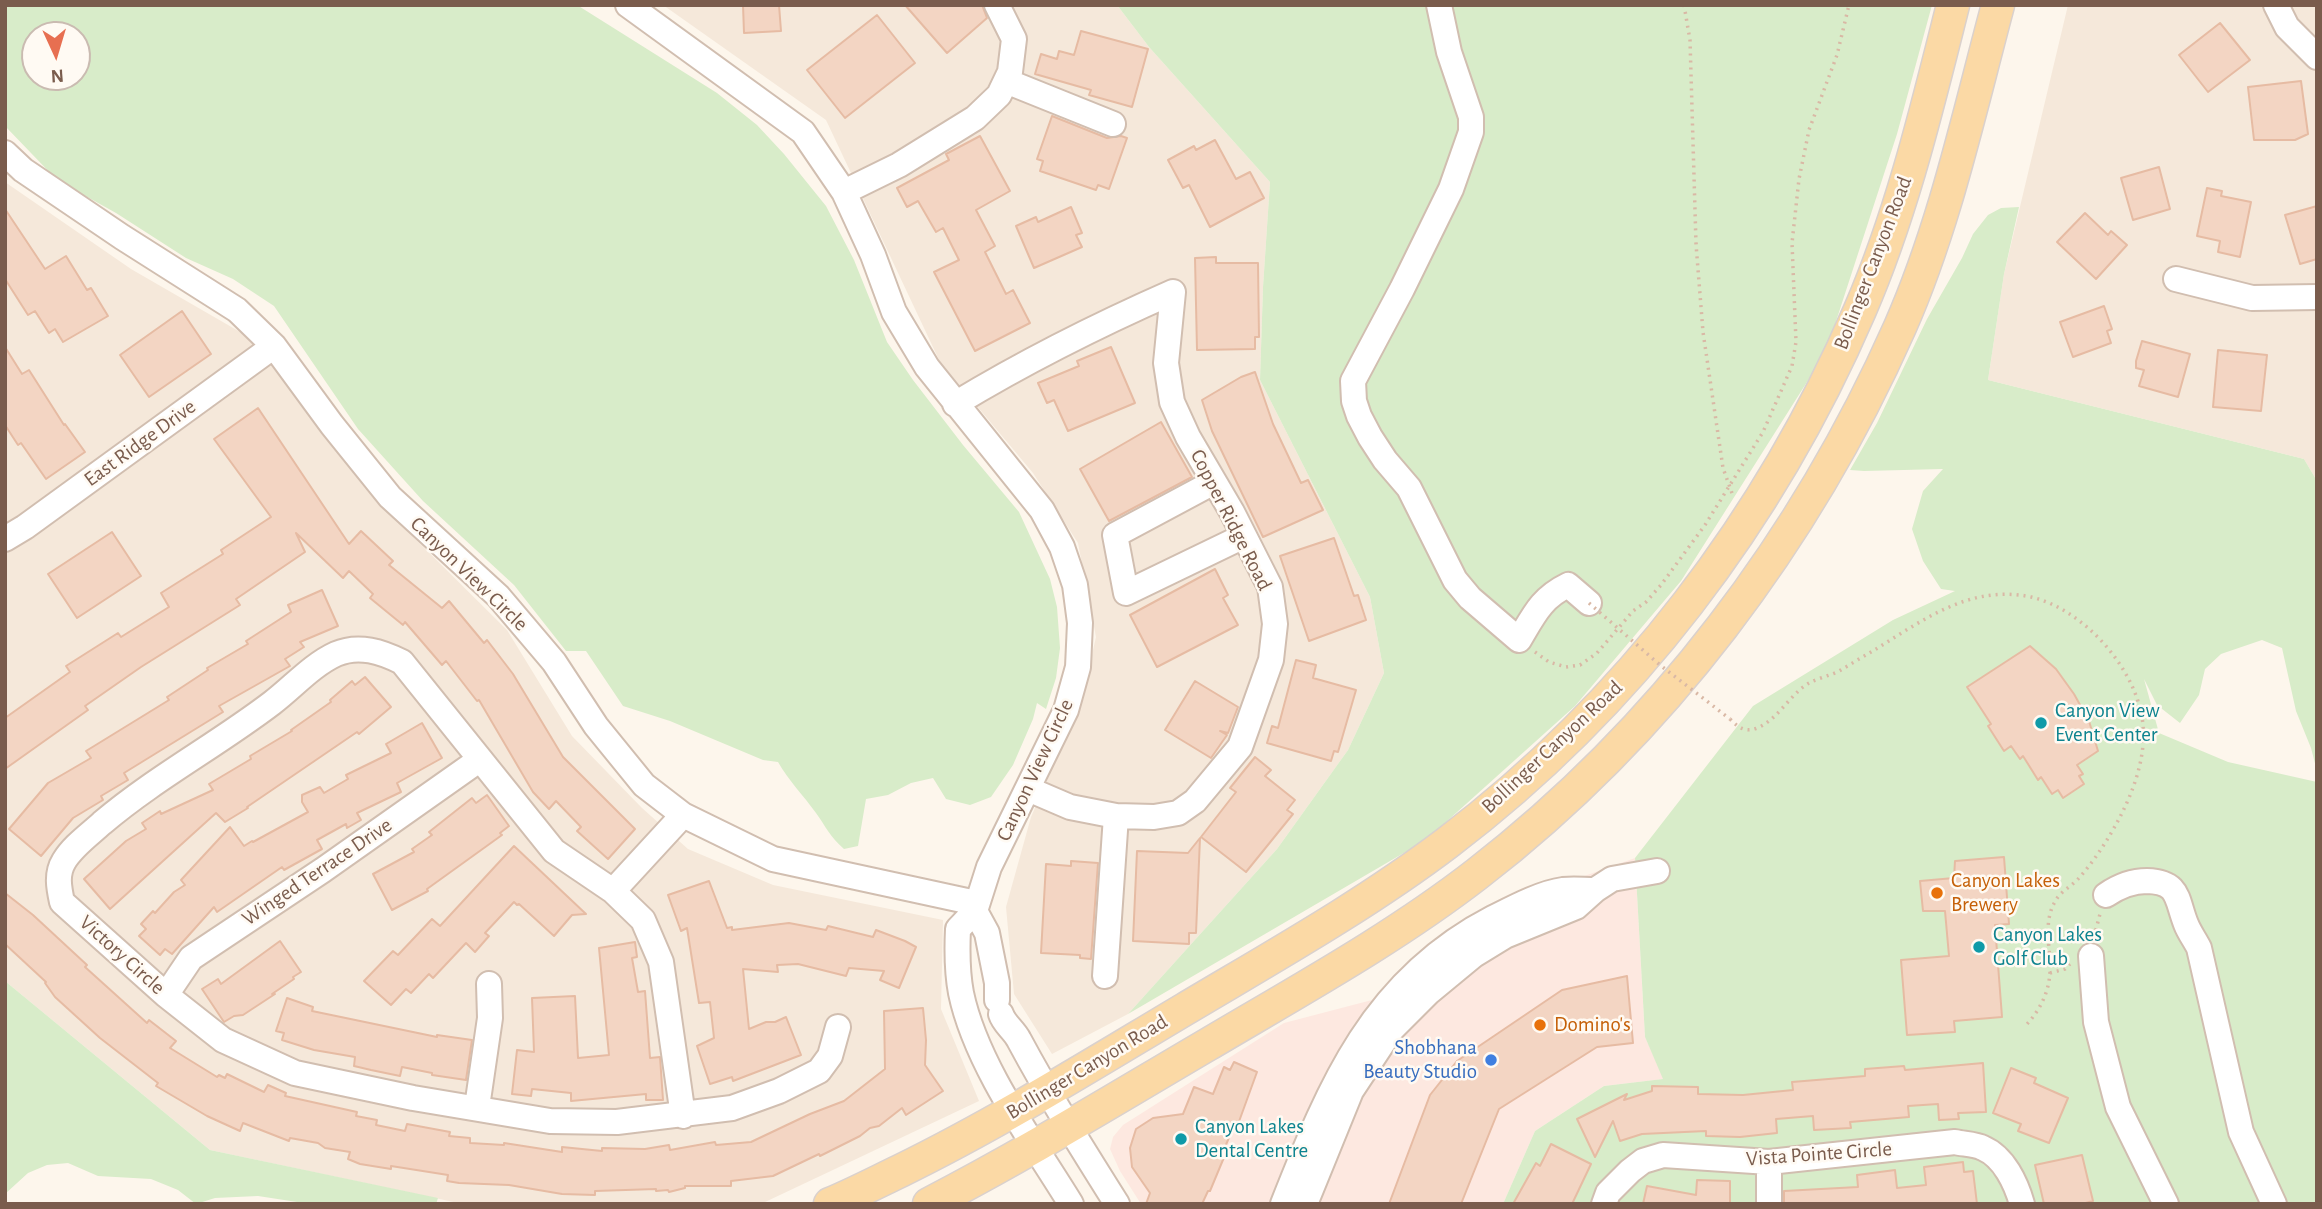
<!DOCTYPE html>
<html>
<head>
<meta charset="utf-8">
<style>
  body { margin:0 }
  #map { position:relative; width:2322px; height:1209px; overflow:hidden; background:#fdf6ec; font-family:"Alegreya Sans",sans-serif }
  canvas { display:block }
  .frame { position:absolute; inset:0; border:7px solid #7a5c4d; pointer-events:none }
  .north { position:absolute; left:21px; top:21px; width:70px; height:70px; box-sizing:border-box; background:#fffaf3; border:2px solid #cabbb1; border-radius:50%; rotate:176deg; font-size:19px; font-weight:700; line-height:28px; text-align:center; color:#7a5c4d }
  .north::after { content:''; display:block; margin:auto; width:24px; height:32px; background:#e76f51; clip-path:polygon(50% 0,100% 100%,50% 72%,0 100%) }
</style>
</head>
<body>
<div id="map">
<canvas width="2322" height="1209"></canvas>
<div class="frame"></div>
<div class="north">N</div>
</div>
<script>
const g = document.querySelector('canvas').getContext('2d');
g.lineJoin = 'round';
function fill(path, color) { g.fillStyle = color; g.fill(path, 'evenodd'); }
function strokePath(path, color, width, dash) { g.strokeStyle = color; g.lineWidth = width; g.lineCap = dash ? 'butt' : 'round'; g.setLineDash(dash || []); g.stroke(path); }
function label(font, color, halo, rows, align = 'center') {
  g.font = font + ' "Alegreya Sans",sans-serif'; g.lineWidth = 5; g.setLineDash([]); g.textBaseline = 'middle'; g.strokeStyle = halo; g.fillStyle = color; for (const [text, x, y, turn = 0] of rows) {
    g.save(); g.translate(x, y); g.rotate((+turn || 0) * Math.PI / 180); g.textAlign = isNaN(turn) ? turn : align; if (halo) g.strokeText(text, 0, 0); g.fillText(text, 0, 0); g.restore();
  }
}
const residential = new Path2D(`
  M663,5H1117L1149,47L1270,182L1263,287L1260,380L1370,597L1384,673L1348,750L1277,849L1128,1014L1052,1054L1014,994L1006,907L1031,817L1081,702L1096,637L1078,543L1033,473L940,362L826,120Z
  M2068,5H2317V481L2304,459L1988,380L2004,274Z
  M5,182L131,269L254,340L381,505L507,630L572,736L642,808L688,849L773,885L943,920L941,1009L979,1101L763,1203L463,1204L210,1150L5,981Z`);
const commercial = new Path2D(`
  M1635,858L1645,1037L1664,1079L1604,1086L1535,1131L1503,1204H1141L1120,1171L1110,1149L1113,1137L1123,1125L1284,1023L1372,1000L1470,922L1562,884Z`);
const green = new Path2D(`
  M5,5H577L717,93L757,125L784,154L826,206L854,260L887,342L913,380L963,445L1019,512L1050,579L1057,607L1060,648L1056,678L1046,709L1037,703L1033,719L1013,765L991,797L970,805L946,799L933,778L911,783L888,795L866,799L858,846L844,849C830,837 826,827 816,813C803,795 789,781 778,762L763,760L670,721L623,706L586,651H566L514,585L423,501L358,429L274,306L233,279L186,258L116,213L57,180L5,126ZM35,35H77V77H35Z
  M1117,5H1932L1897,134L1826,352L1681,581L1575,706L1426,840L1128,1014L1277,849L1348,750L1384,673L1370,597L1260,380L1263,287L1270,182L1149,47Z
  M2019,207L2004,274L1988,380L2304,459L2317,481V771L2311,748L2296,711L2282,648L2262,640L2221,654L2205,669L2199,695L2180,723L2157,705L2144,679L2159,733L2228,762L2317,782V1204H1503L1535,1131L1604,1086L1663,1079L1645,1037L1635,858L1753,706L1893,620L1955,591L1941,589L1923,561L1912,529L1923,491L1943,469L1864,471L1850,470L1877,423L1927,319L1962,258L1973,234L1988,215L2001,208Z
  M5,981L210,1150L438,1198L436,1204H310L258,1196L215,1198L196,1204L178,1190L151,1179L98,1176L68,1163L47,1165L28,1173L5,1194Z`);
const building = new Path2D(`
  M743,5H779L781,31L744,33Z
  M905,5H982L987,18L947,53Z
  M877,15L915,63L845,118L807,70Z
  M2220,23L2250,60L2208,92L2179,55Z
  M1081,31L1148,49L1132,107L1089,95L1091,90L1035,74L1041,54L1057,59L1059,51L1074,55Z
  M2301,81L2308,134L2295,140H2254L2248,87Z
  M1052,116L1107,138L1121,136L1127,138L1109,189L1098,185L1096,190L1040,171L1043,161L1037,159Z
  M980,136L1010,191L976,210L995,246L985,252L1006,294L1013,290L1030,323L975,351L934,272L959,260L943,228L936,232L918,201L907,207L897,188L949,160L946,154Z
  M1215,140L1236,179L1250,172L1264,198L1210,227L1189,185L1183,188L1168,160L1194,146L1196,150Z
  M2159,167L2170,209L2133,220L2121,178Z
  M2207,188L2222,191L2221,196L2251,202L2240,257L2218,252L2220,241L2197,236Z
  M2317,206V259L2300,264L2285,215Z
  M1071,207L1082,233L1076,235L1082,247L1034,268L1016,226L1036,217L1038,222Z
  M5,209L45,269L66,256L87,290L91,288L108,316L63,342L55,329L49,333L35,311L28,315L5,279Z
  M2085,213L2108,235L2111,231L2127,245L2096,279L2057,242Z
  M1216,257V263H1258L1259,337H1255V349L1197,350L1195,258Z
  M2104,306L2112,329L2107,331L2111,343L2073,357L2060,322Z
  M182,311L211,354L149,397L120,355Z
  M2142,341L2190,354L2178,397L2139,386L2144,370L2136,368V361Z
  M5,347L22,374L29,370L64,425L65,424L85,452L46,479L21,443L18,445L5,425Z
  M1111,347L1135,403L1068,431L1054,400L1047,403L1038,383L1079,366L1077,361Z
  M2218,350L2267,355L2261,411L2213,407Z
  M1255,372L1273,424L1301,483L1308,480L1323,510L1263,537L1212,431L1202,400L1241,377Z
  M258,408L349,544L361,531L393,561L389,565L442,608L449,601L484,643L487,640L513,674L563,757L635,829L608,859L577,831L581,827L556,801L549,809L533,792L479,700L477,701L446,661L442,665L405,622L403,625L370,598L373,594L349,571L343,578L296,533L305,552L236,599L240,605L141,667L85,706L88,710L5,769V718L70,672L66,666L118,633L121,637L169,607L161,593L223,554L221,550L271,517L214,439Z
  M1161,422L1192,477L1109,521L1080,469Z
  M112,532L141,576L77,618L48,574Z
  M1334,538L1354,596L1358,595L1366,620L1309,641L1280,556Z
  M1215,569L1228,595L1223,598L1238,625L1157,667L1130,615Z
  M322,590L338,626L300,642L304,647L285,659L290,666L219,706L223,712L124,773L128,780L101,796L103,800L73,818L41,856L9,829L48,783L91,758L86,751L169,700L167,697L208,670L207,668L248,644L246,641L291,612L288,605Z
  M2030,646L2056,669L2074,694L2089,721L2098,751L2077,765L2083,774L2079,776L2084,784L2063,798L2058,790L2052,794L2041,777L2038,780L2023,756L2020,759L2011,746L2004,751L1988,726L1991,724L1967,687Z
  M1296,660L1316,665L1313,678L1356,690L1338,752L1334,751L1331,761L1267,743L1272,726L1278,728Z
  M365,677L391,707L359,734L357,732L247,807L248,808L225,822L216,813L110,909L84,879L126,841L146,829L142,823L160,811L161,814L213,790L209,784L251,759L250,756L292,731L291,730L331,702L330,700L352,681L355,685Z
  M1195,681L1238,707L1228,733L1220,731L1227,735L1211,758L1165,730Z
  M422,723L442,758L397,783L401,792L357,813L361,820L347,828L346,824L317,840L322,849L284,870L282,867L217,912L214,907L172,954L165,949L160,955L139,936L146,929L141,924L153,911L155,913L174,892L185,885L181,880L230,827L244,846L252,841L253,842L308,812L302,802V795L320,787L324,793L348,779L346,775L391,753L386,744Z
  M1255,757L1271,770L1265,776L1295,800L1287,810L1293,814L1246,872L1201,837L1236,792L1230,788Z
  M487,795L509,826L500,833L502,835L427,889L428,891L392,910L373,874L414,852L412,849L432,835L429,832L472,798L476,803Z
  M1200,838L1196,933H1189V944L1133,941L1137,851L1188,853Z
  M514,846L586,914L572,915L554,936L519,904L517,905L514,902L485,933L489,936L475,952L466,943L433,978L429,974L411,993L406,989L391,1005L364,981L393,951L398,955L432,919L440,926Z
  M2004,857L2009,924L1995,925L2002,1017L1954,1021L1955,1032L1907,1035L1901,960L1949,956L1945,911H1923L1920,881L1954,878L1955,861Z
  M1071,861L1098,863L1091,959L1080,958V955L1041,953L1046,864L1071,866Z
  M709,881L727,928L732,927V930L789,923L826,930L828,926L873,937L876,930L905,941L916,947L899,988L880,980L884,971L849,968L846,976L798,964L777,965L778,972L743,969L749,1029L766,1022H775L786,1017L801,1055L733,1081L732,1077L710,1084L697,1046L714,1038L710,1002L699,1003L687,928L681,931L668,895Z
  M5,893L33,915L87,965L85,967L147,1023L149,1020L176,1041L170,1048L217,1077L219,1075L225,1078L227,1074L264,1092L268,1085L286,1093L285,1096L357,1112L356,1116L377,1120L376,1125L405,1131L407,1124L450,1132L449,1136L470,1138V1143L504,1145V1143L562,1152V1147L602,1151V1148L645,1149L669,1145L670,1150L715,1142L716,1145L751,1142L810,1114L844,1101L885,1069L884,1011L923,1008L926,1040L925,1065L943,1091L906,1115L902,1108L879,1126L870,1128L860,1136L820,1156L819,1154L773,1176L731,1181V1186H685V1188L669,1192L668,1190L656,1191V1189L595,1191V1195L562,1194L509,1185L459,1183L447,1181L448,1175L391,1166V1169L360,1164L348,1159L350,1152L325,1148L318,1143L290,1138L289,1141L243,1123L240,1131L207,1116L156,1086L158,1083L100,1038L55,997L45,983L46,982L5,944Z
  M280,941L301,972L293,977L294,979L272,994H275L243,1015L234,1016L224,1022L202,989L218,979L221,984Z
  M635,942L637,957L632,958L638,992L645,991L650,1058L660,1057L663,1100H646V1094L571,1101V1093L532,1089L531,1096L512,1094L517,1050L534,1052L532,998L575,996L578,1058L609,1055L599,948Z
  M1627,976L1633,1043L1597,1047L1499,1109L1461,1204H1389L1430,1095L1457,1061L1562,990Z
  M287,998L313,1007L312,1011L437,1037V1035L472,1040L466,1080L432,1075V1073L402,1067L400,1076L371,1070L354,1066L355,1057L314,1050L282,1040L284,1033L276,1031Z
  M1234,1062L1257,1072L1237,1127L1234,1126L1222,1154L1225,1155L1210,1191H1208L1202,1204H1146L1150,1193L1132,1167L1130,1148L1136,1129L1153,1118L1183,1114L1194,1087L1213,1094L1224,1067L1230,1070Z
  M1983,1063L1986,1112L1958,1113L1959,1119L1939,1120L1938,1104L1908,1106L1909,1117L1850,1122L1851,1128L1814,1130L1813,1116L1776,1119L1777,1133L1740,1137L1706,1136V1131L1642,1134L1620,1141L1613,1121L1595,1157L1577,1119L1627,1094L1624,1100L1652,1091V1086L1698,1087V1094L1743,1095L1793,1090L1792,1082L1865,1076V1069L1904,1066L1905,1070Z
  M2011,1068L2036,1078L2034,1083L2068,1098L2049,1143L2018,1131L2021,1124L1993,1113Z
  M1551,1144L1591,1164L1572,1204H1513L1536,1163L1540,1166Z
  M2082,1155L2093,1201L2082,1204H2044L2035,1165Z
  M1963,1162L1964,1172L1973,1171L1977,1204H1784V1191L1858,1187L1857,1175L1895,1170L1897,1188L1926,1185L1924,1167Z
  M1697,1180L1730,1181V1204H1643L1647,1186L1696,1195Z`);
const path = new Path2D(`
  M1684,5L1690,40L1696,244L1703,332L1723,468L1733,496
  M1535,652L1549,662L1566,667L1580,665L1597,653L1633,611L1646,602L1661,585L1705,525L1763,432L1792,366L1796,342L1792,243L1799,179L1809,130L1837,55L1849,5
  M1730,719C1738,727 1745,733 1757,728C1778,720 1790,694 1809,683C1818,678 1829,676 1839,671C1848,666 1857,660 1866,655C1917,625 1967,583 2031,597C2084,609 2138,670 2143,725C2146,756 2134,790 2120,817C2109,838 2095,860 2079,878C2072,886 2061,891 2056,900C2042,922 2051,948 2050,972C2049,992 2040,1010 2027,1024
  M2094,937L2100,914
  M2050,973L2065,969L2070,964`);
const minor = new Path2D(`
  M628,5L803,132L844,192L873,255L894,312L927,367L1042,510L1062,547L1075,585L1080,623L1078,667L1066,710L989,867L975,911L958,929C957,950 957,972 961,993C976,1065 1033,1142 1071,1204
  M1439,5L1449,52L1471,117V132L1451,189L1402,289L1353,381L1354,401L1359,416L1370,437L1385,460L1409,488L1455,580L1470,598L1519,640C1534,615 1541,598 1568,585L1589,603
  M2276,5L2287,27L2317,57
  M1006,81L1113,124
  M5,153L23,170L122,237L237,310L274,346L332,425L390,497L498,596L554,662L596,726L644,785L683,815L773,859L976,903
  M844,192L899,165L975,118L999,95L1010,72L1014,39L997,5
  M2176,279L2252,298L2317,297
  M955,404C1026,361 1098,325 1173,292L1166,363L1172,402L1188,437L1232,512L1270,587L1275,624L1271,660L1240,747L1195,801L1178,813L1154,817L1116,816L1070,807L1028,789
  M1214,482L1115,535L1126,593L1244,536
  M5,539L25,527L274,346
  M1595,890L1612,879L1657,871
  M613,891L683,815
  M2106,895C2119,886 2131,881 2147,881C2180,882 2176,899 2186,924C2189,932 2195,940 2199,948L2241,1132L2274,1204
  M975,911L987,933L997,983V1000
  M2091,956L2096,1022L2118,1107L2166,1204
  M1105,976L1116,816
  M166,995L191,958L323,870L479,760
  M1001,1014C1004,1024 1014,1030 1019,1040C1049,1096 1083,1150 1117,1204
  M477,1107L490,1018L489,984
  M683,1116L661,962L643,920L613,891L554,851L402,662C382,652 359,644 336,654C312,665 293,687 272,703C217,745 155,778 102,823C89,835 73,846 64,861C56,874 59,888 62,902L166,995L223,1040L295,1073L413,1098L550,1121L617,1122L732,1108L779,1091L819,1071L830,1056L838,1027
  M1769,1162V1204
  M1283,1204C1330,1085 1373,980 1493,918C1513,908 1541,893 1563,890C1573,889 1584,890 1595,890L1576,907L1505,936L1474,955L1428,993L1392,1029L1351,1091L1305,1204
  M1604,1204L1608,1193L1630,1171L1643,1161L1663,1155L1769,1162L1955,1142C1963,1144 1975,1144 1983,1148C2004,1157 2016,1183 2022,1204`);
const major = new Path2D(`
  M830,1204C854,1194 877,1182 900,1171C998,1123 1091,1065 1185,1009C1274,956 1365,905 1447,843C1629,705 1770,519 1860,310C1902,213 1927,108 1953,5
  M929,1204C1024,1155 1115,1099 1207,1045C1298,991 1393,939 1477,874C1661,732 1806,539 1900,327C1945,225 1969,113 1998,5`);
const pathBridge = new Path2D(`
  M1589,603L1660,665L1730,719`);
const markers = [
  [2041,723,7,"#0f9aa8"],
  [1937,893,7,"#e8710a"],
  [1979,947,7,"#0f9aa8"],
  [1540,1025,7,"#e8710a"],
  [1491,1060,7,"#3f7fe0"],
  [1181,1139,7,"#0f9aa8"]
];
const streetNames = [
  ["Bollinger Canyon Road",1873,263,-69],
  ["East Ridge Drive",140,443,-36],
  ["Copper Ridge Road",1231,520,63],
  ["Canyon View Circle",469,574,44],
  ["Bollinger Canyon Road",1552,747,-43],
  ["Canyon View Circle",1035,770,-65],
  ["Winged Terrace Drive",317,872,-34],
  ["Victory Circle",122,955,42],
  ["Bollinger Canyon Road",1087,1067,-31],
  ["Vista Pointe Circle",1819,1154,-4]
];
const cultureNames = [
  ["Canyon View",2055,711],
  ["Event Center",2055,735],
  ["Canyon Lakes",1993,935],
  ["Golf Club",1993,959],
  ["Canyon Lakes",1195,1127],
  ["Dental Centre",1195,1151]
];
const foodNames = [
  ["Canyon Lakes",1951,881],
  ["Brewery",1951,905],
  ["Domino's",1554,1025]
];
const shopNames = [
  ["Shobhana",1477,1048],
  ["Beauty Studio",1477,1072]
];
fill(residential, '#f5e8da');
fill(commercial, '#fde8e0');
fill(green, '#d8ecc9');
fill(building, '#f3d5c3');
strokePath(building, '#e6bba3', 2);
strokePath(minor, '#d1beb0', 28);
strokePath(major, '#dad1cd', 35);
strokePath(path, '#d9b8a5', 3.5, [2, 5]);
strokePath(minor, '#fff', 24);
strokePath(major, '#fbd9a5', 32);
strokePath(pathBridge, '#d9b8a5', 3.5, [2, 5]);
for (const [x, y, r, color] of markers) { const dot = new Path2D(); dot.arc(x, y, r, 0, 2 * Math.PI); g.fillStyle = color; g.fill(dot); strokePath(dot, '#fffaf3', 2.5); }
label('21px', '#7a5c4d', '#fffaf3', streetNames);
label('21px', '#0d838f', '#fffaf3', cultureNames, 'left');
label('21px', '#c56008', '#fffaf3', foodNames, 'left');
label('21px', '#366cbe', '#fffaf3', shopNames, 'right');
</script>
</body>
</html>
